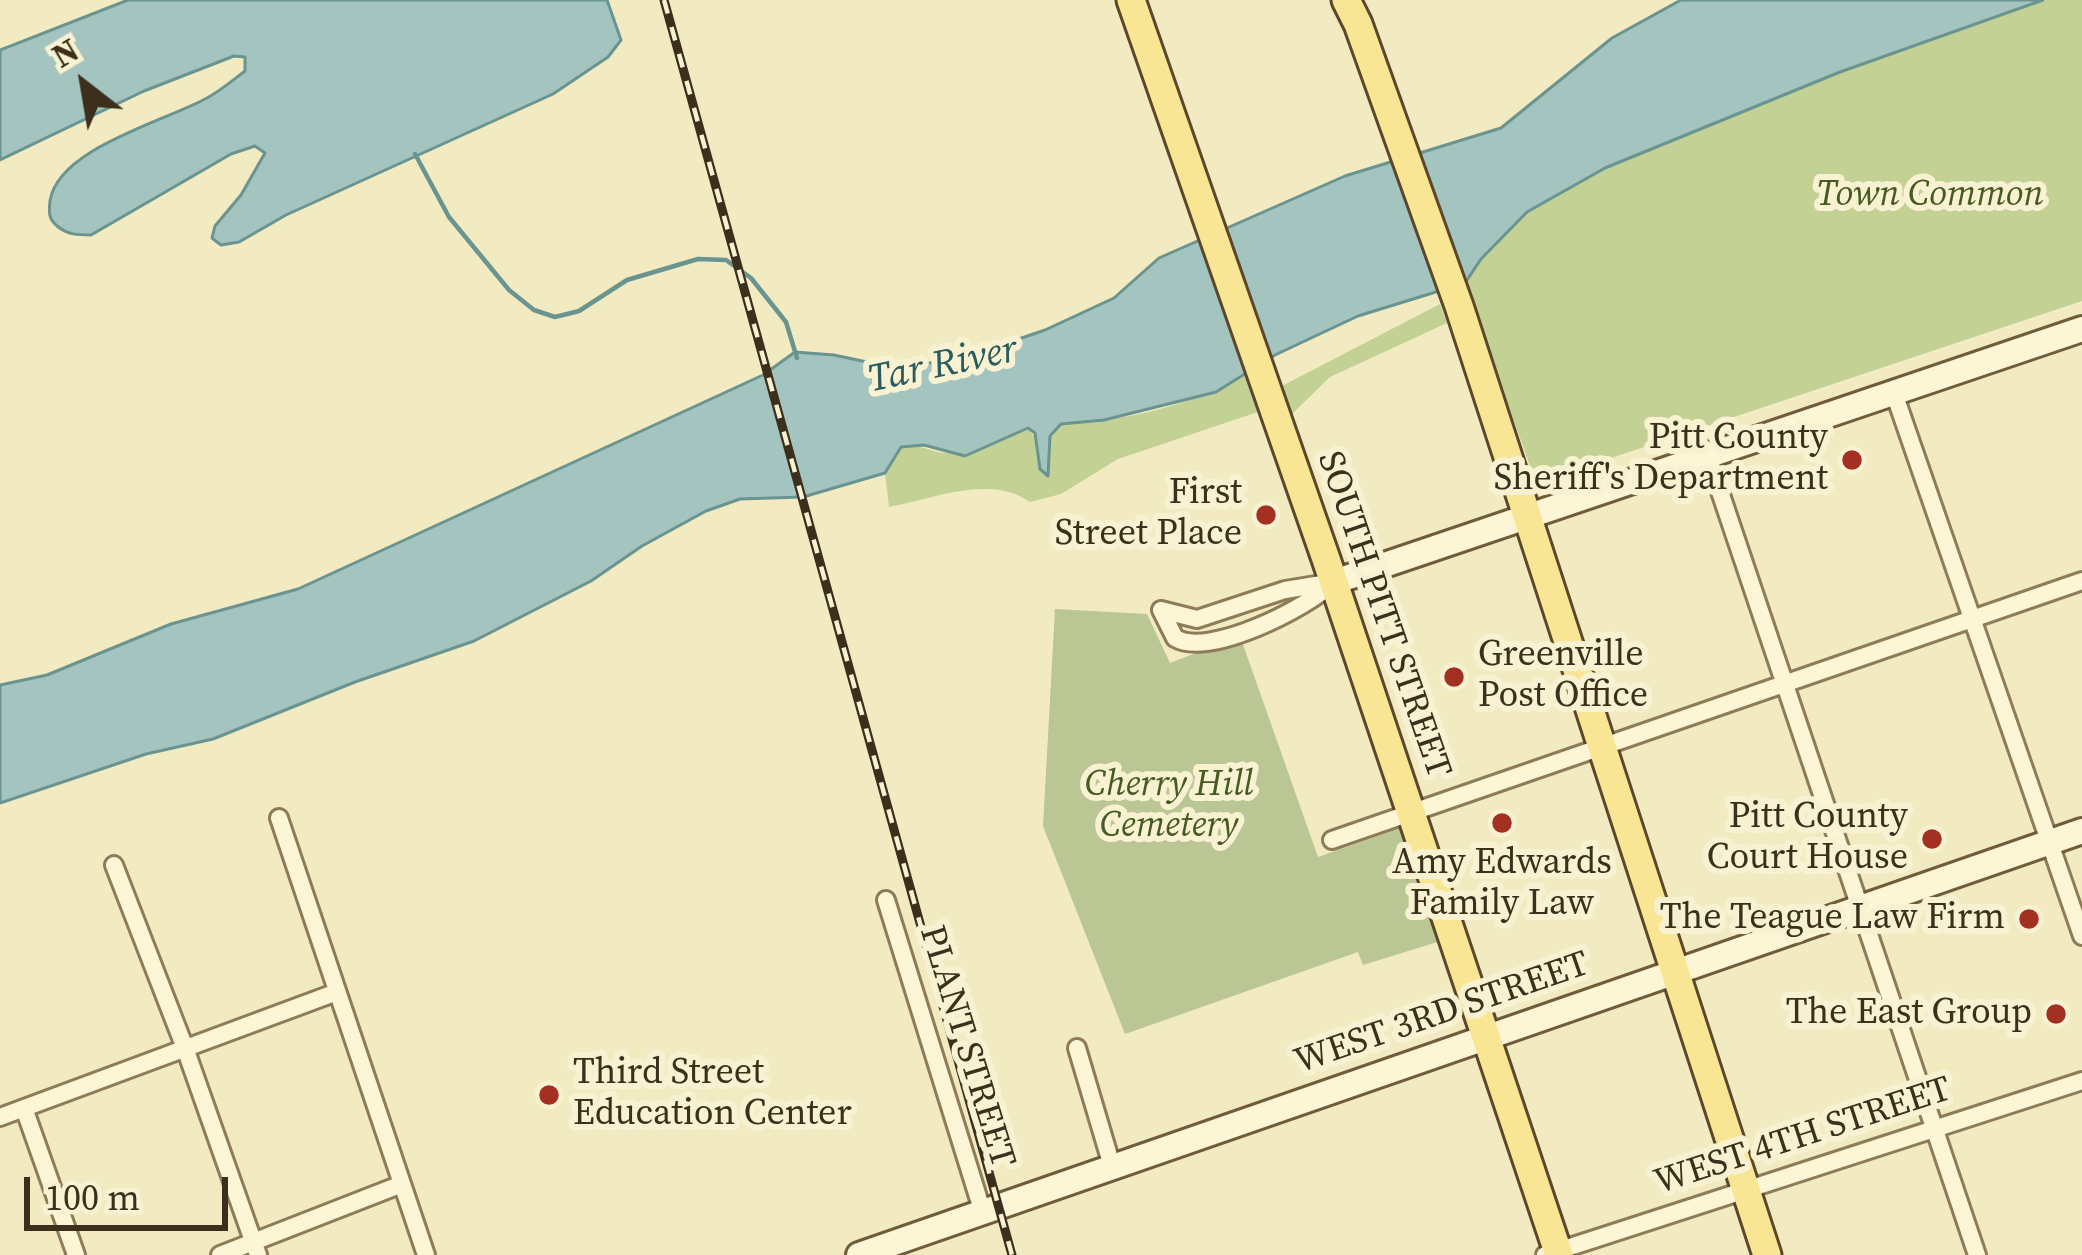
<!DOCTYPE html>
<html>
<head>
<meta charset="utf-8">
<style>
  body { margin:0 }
  #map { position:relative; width:2082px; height:1255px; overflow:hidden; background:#f2eac1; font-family:"Source Serif 4",serif }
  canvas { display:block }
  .north { position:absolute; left:24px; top:24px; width:120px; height:120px; -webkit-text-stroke:9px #f9f2d2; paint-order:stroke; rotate:329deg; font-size:33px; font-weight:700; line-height:48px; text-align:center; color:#3c301c }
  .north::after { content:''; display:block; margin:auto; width:42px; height:54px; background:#3c301c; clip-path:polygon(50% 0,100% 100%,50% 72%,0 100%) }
  .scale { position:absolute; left:24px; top:1177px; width:204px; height:54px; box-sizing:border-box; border:6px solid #3c301c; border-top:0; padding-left:15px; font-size:36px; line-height:42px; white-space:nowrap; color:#3c301c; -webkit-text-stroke:9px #f9f2d2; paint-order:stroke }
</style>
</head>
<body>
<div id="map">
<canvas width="2082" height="1255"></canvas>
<div class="north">N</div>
<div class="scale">100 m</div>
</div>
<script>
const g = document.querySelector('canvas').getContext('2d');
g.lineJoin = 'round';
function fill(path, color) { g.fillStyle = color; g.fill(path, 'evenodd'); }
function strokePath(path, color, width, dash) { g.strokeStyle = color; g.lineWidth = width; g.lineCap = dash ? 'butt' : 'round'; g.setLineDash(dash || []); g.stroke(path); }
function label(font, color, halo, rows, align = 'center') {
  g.font = font + ' "Source Serif 4",serif'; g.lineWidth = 12; g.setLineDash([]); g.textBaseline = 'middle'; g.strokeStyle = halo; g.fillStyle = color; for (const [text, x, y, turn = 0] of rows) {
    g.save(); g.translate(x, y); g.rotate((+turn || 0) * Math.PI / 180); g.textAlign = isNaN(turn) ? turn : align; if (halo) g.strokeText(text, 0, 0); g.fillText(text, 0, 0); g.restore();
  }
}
const green = new Path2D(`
  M2043,0H2082V301L1536,483L1465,283L1481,259L1527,212L1605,168L1840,72Z
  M1440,304L1447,323L1330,377L1291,415L1281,406L1278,388Z
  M1247,373L1261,411L1118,459L1061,494L1030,502C991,474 933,499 889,507L885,473L901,447C920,442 932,454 950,453C980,450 1001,436 1028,428L1037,440L1049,444L1053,429L1061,424C1123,421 1194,406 1247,373Z`);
const cemetery = new Path2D(`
  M1055,609L1147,614L1170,663L1240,636L1318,857L1404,827L1444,940L1363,965L1358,952L1125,1034L1043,826Z`);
const water = new Path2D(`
  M128,0H607L621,40L608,57L553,94L286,215L239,242L221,245L212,238L215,226L241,195L265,153L255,146L231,154L91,235C78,235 68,235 57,226C48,218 49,212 50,201C58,148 166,121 207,98C220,91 233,80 245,71V57L234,56L144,91L0,160V50Z
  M1681,0H2043L1840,72L1605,168L1527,212L1481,259L1465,283L1358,316L1275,355L1216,392L1104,420L1061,424L1050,436L1048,476L1040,469L1035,433L1028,428L965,456L924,445L901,447L885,473L803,497L740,499L706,511L642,546L591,581L474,641L355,682L213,739L146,754L0,803V685L47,675L171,624L298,589L763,375L795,352L834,355L881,365L952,362L1045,330L1114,298L1159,258L1345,176L1501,128L1612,38Z`);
const stream = new Path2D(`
  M415,154L449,217L509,290L534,310L555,317L579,311L627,280L698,259L726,260L751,278L786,322L797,358`);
const street = new Path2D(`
  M1894,393L2082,936
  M1708,456L1977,1255
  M1161,610L1175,638C1209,658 1307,608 1334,582
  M1161,610L1197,619L1285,590L1334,582
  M279,818L426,1255
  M1332,840L2082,581
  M114,865L185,1048L258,1255
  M886,900L983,1213
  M1077,1048L1112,1166
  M24,1108L76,1255
  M0,1117L337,992
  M220,1255L402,1184
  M1545,1255L2082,1081`);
const secondary = new Path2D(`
  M1334,582L2082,329
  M859,1255L2082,831`);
const primary = new Path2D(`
  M1131,0L1326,559L1559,1255
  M1346,0L1358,24L1459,306L1767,1255`);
const rail = new Path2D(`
  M664,0L1012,1255`);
const markers = [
  [1852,460,12,"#a33020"],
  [1266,515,12,"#a33020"],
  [1454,677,12,"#a33020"],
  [1502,823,12,"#a33020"],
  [1932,839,12,"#a33020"],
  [2029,919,12,"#a33020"],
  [2056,1014,12,"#a33020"],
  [549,1095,12,"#a33020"]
];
const parkNames = [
  ["Town Common",1930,196],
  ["Cherry Hill",1169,786],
  ["Cemetery",1169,827]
];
const poiNames = [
  ["Pitt County",1828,439],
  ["Sheriff's Department",1828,480],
  ["First",1242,494],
  ["Street Place",1242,535],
  ["Greenville",1478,656,"left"],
  ["Post Office",1478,697,"left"],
  ["Pitt County",1908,818],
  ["Court House",1908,859],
  ["Amy Edwards",1502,864,"center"],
  ["Family Law",1502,905,"center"],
  ["The Teague Law Firm",2005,919],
  ["The East Group",2032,1014],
  ["Third Street",573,1074,"left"],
  ["Education Center",573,1115,"left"]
];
const streetNames = [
  ["SOUTH PITT STREET",1383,615,71],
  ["WEST 3RD STREET",1442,1014,-19],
  ["PLANT STREET",966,1047,73],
  ["WEST 4TH STREET",1803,1137,-18]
];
const waterNames = [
  ["Tar River",943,366,-12]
];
fill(green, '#c3d294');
fill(cemetery, '#bac694');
fill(water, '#a4c4bf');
strokePath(water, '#6a948f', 3);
strokePath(stream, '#6a948f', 4.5);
strokePath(street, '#8e7b57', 22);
strokePath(secondary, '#705c3a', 30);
strokePath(primary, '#5b482b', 33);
strokePath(street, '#fcf5d6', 16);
strokePath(secondary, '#fcf5d6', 24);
strokePath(primary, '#f9e695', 27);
strokePath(rail, '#3c301c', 9);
strokePath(rail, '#f9f2d2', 4.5, [14]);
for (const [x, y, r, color] of markers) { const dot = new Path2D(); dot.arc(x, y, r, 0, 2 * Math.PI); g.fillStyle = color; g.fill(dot); strokePath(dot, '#f9f2d2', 4.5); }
label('italic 36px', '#455b21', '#f9f2d2', parkNames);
label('36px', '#3c301c', '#f9f2d2', poiNames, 'right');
label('36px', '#3c301c', '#f9f2d2', streetNames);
label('italic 39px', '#2a5b5e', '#f9f2d2', waterNames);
</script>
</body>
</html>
